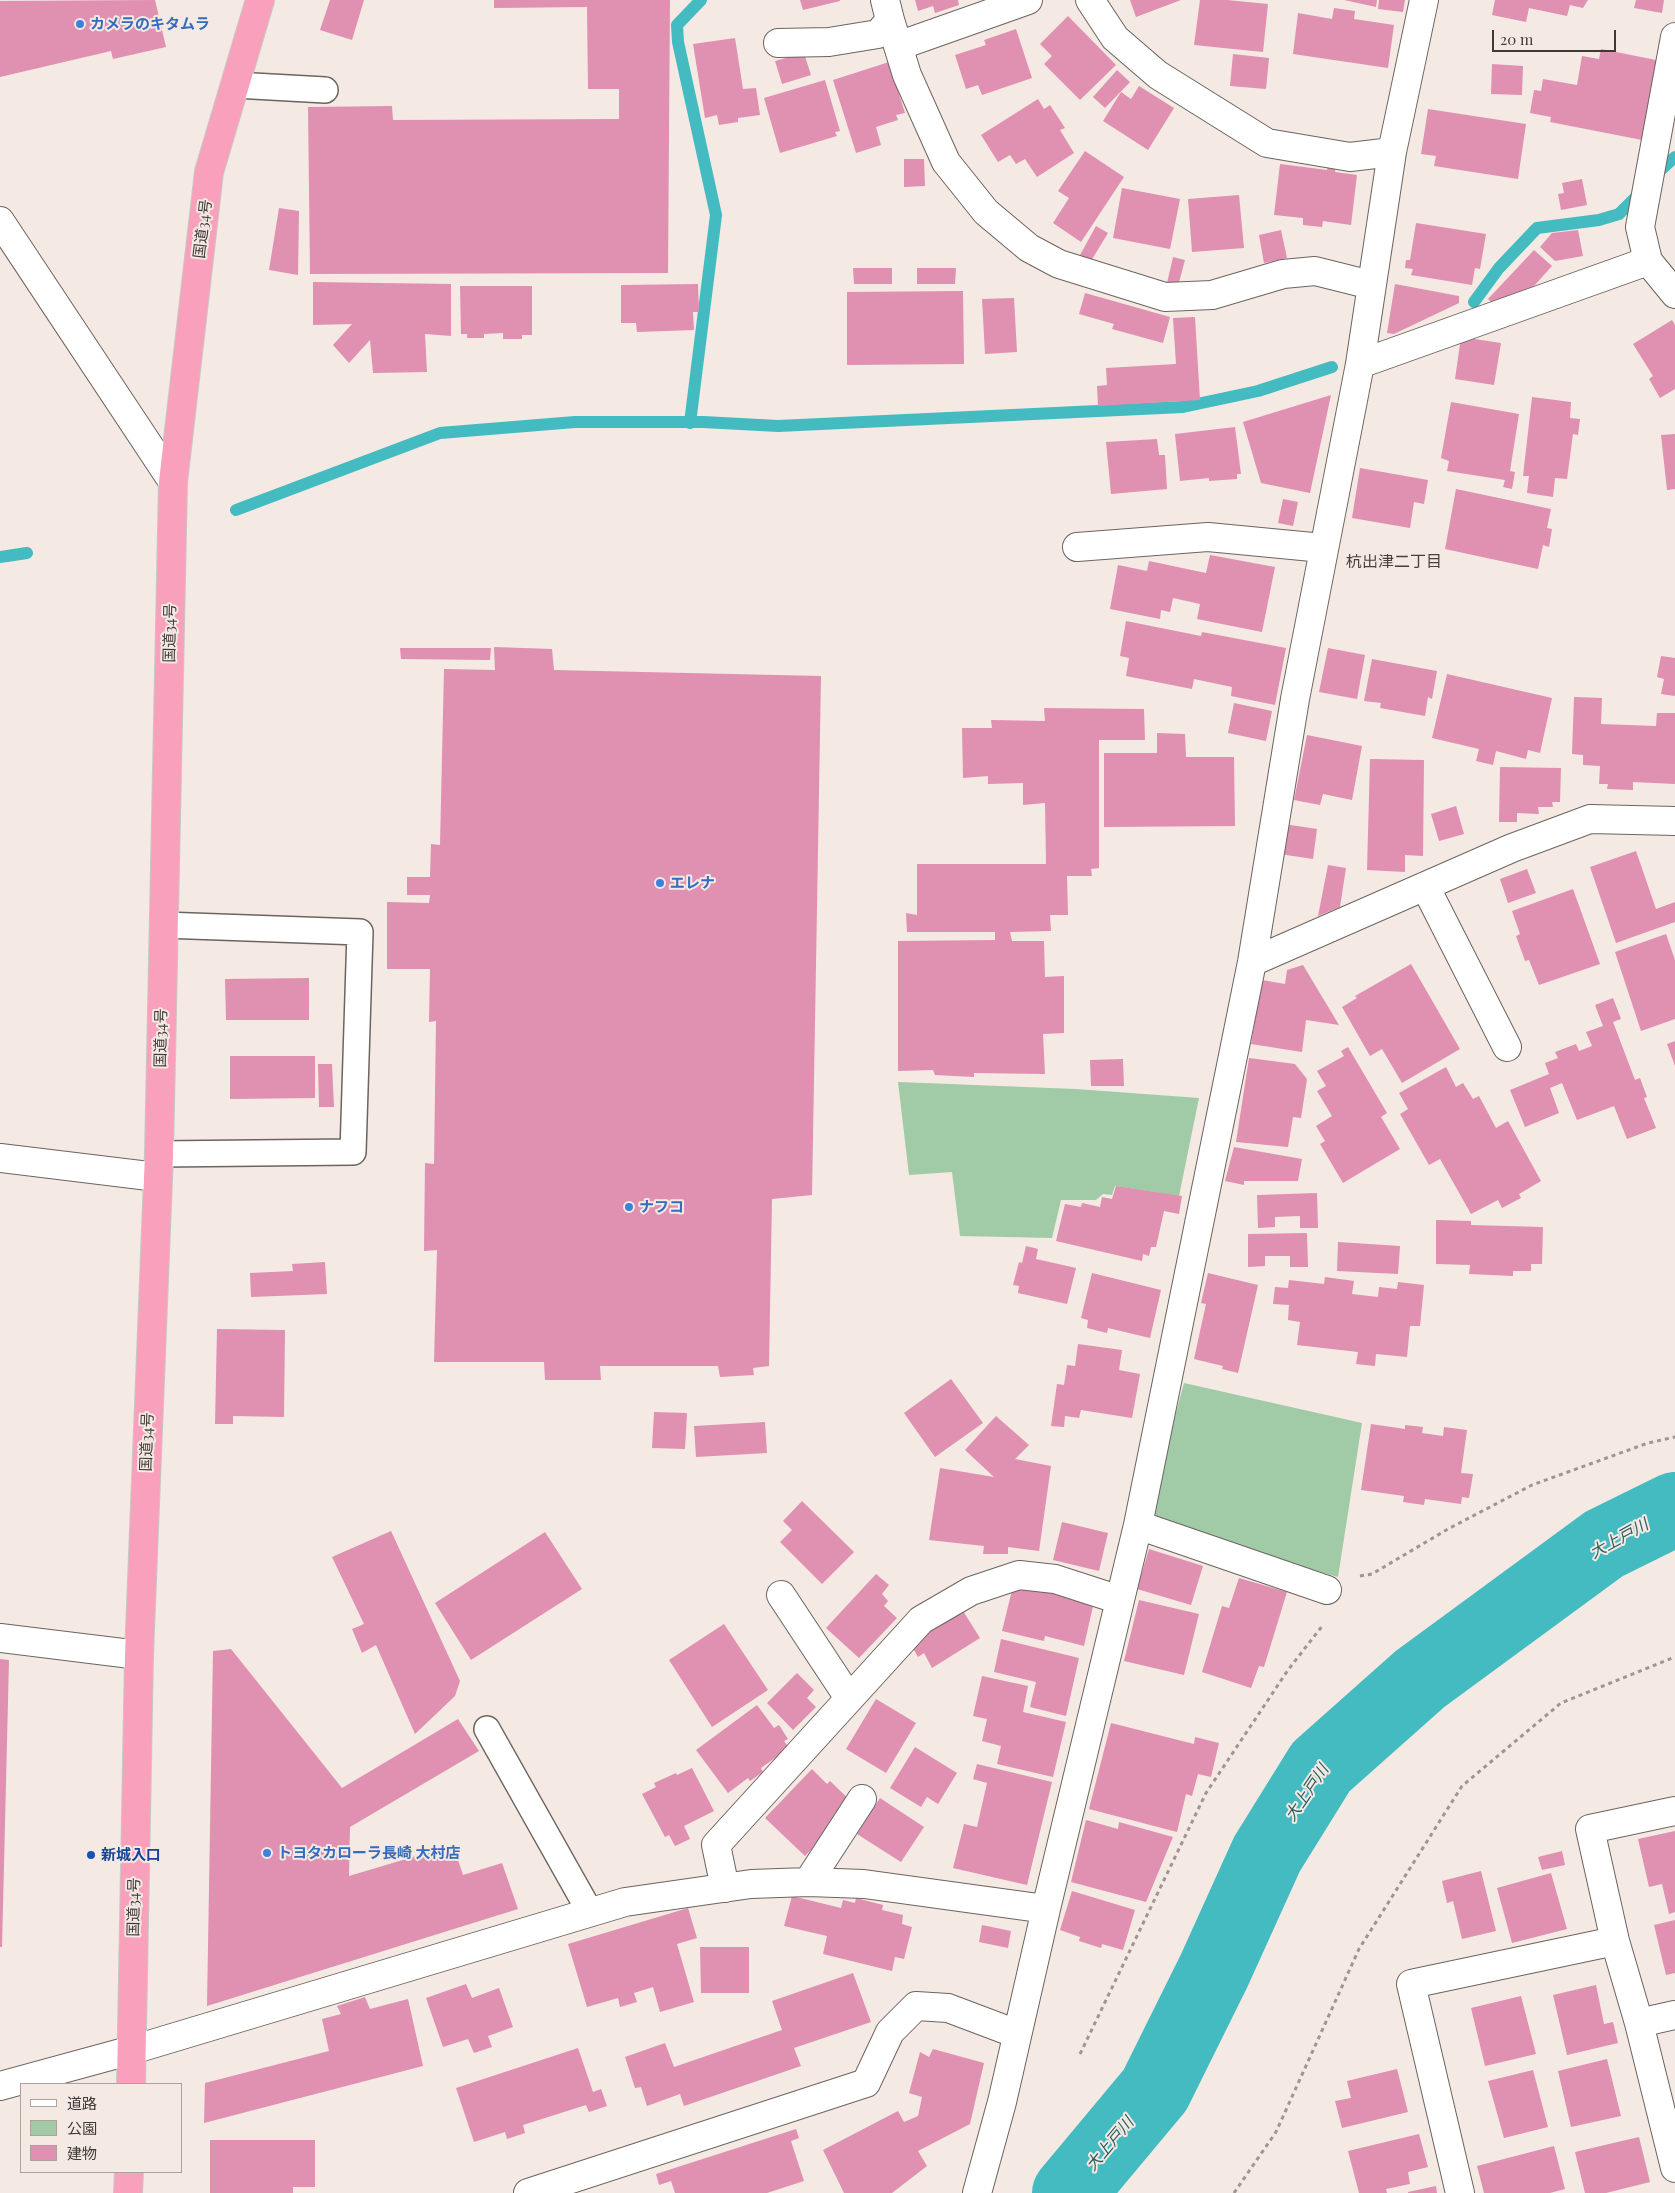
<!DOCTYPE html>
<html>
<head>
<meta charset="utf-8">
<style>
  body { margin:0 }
  #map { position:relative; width:1675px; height:2193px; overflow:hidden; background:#f4e9e3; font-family:"Playfair Display","Noto Sans JP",serif }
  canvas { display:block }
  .legend { position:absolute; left:20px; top:2083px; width:162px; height:90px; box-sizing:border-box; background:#f4e9e3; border:1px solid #aba39e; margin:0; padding:6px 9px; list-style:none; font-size:15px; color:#3e3a37 }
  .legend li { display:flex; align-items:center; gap:10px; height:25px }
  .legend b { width:25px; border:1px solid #aba39e }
  .scale { position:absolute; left:1492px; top:30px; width:124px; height:22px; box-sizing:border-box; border:2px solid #3e3a37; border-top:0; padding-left:6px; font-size:15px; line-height:18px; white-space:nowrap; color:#3e3a37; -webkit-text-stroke:4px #f4e9e3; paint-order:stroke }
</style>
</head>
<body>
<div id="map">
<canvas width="1675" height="2193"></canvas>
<ul class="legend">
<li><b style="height:6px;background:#fff"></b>道路</li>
<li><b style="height:14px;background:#a1cba6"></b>公園</li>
<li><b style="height:14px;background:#e090b1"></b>建物</li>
</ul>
<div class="scale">20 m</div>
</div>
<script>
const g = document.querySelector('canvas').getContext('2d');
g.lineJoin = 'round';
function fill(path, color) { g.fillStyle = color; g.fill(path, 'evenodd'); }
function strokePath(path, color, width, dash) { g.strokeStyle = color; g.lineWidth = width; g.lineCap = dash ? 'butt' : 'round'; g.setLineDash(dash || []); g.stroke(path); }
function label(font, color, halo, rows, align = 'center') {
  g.font = font + ' "Playfair Display","Noto Sans JP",serif'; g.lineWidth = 4; g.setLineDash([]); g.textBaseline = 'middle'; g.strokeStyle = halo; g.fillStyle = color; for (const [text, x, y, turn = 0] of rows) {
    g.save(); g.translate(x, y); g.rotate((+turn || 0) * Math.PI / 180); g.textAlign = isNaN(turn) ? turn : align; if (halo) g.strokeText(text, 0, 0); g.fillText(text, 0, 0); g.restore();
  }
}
const green = new Path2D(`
  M898,1082L1076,1089L1199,1098L1179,1196L1115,1186L1112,1195L1103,1194L1096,1200H1061L1052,1238L960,1236L952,1172L909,1175Z
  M1184,1383L1362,1423L1338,1577L1159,1526L1149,1513Z`);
const stream = new Path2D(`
  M1655,175L1675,157
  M1474,302L1499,268L1537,228L1599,220L1619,214L1642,191
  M690,423L716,215L678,42L677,25L701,0
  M236,510L440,433L575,422H703L778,426L1183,407L1258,391L1332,367
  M0,557L27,553`);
const river = new Path2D(`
  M1069,2193L1155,2090L1214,1971L1267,1854L1321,1767L1420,1679L1604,1544L1675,1509`);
const building = new Path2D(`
  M155,0L166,47L113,59L111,51L0,77V1Z
  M330,0H364L352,40L320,30Z
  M494,0H670L668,273L310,274L308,107L392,106L393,120L619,119V89H588L587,7L494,8Z
  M800,0H840V1L803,10Z
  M915,0H958L959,5L935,13L933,6L918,11Z
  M1130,0H1181L1136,17Z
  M1200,0H1227L1268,4L1263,52L1194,45Z
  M1344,0H1377L1376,7Z
  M1379,0H1405L1403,12L1378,9Z
  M1495,0H1588L1583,8L1570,5L1567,16L1529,8L1526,22L1492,15Z
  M1636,0H1664L1662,13L1634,8Z
  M1334,8L1355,11L1354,19L1394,25L1388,68L1293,54L1298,13L1332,19Z
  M1068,16L1116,65L1080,100L1044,64L1052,56L1040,44Z
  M1016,29L1032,78L982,95L978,85L966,89L955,55L986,45L984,40Z
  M735,38L743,89L756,88L760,115L738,118V122L719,125L717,115L705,118L693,44Z
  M1601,49L1656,60L1642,140L1550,122L1551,117L1530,113L1534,90L1541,91L1543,79L1577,85L1582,56L1599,59Z
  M804,53L811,75L782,84L775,61Z
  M1233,54L1269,58L1266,89L1230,86Z
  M889,62L905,113L896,115L898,120L876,127L881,145L856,153L833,80Z
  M1492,64L1523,66L1522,95L1491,94Z
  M1117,70L1130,82L1105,108L1093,97Z
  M825,80L840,131L835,132L837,136L780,153L764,98Z
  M1139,86L1174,108L1148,150L1103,121L1121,92L1131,99Z
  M1038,99L1044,109L1050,105L1065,128L1060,130L1074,153L1037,177L1025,159L1016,164L1010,155L998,162L981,135Z
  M1428,109L1526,124L1518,179L1434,166L1436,156L1421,154Z
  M1085,151L1124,177L1081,242L1053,223L1069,198L1058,191Z
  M904,159H924L925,186L904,187Z
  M1280,164L1327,170L1328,164L1336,165L1335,172L1357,175L1351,225L1323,221L1322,227L1303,225V218L1274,215Z
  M1582,179L1587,205L1561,210L1558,194L1564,193L1562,183Z
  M1122,188L1180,199L1170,249L1113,238Z
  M1239,195L1244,248L1192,252L1188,199Z
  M279,208L299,211L298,275L269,270Z
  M1416,223L1486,234L1480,269L1475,268L1472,285L1411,275L1413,269L1405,268L1406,260H1410Z
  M1096,226L1108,233L1091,261L1080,255Z
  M1281,230L1287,258L1264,263L1259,235Z
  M1578,230L1583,256L1555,261L1540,247L1552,233Z
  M1534,250L1552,266L1534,286L1492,303L1488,299Z
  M1173,257L1185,260L1178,286L1167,283Z
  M853,268H892V284H854Z
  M917,268H956L955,284H917Z
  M313,282L451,284V336L425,334L427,372L373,373L370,340L349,363L333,345L352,324L313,325Z
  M698,284L699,312H693L694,330L637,332L636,323H621V285Z
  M1395,284L1459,296V303L1394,334L1387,333Z
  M460,286H532V335H522V339H503V333L484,334V338H467V334H461Z
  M963,291L964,364L847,365V292Z
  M1085,293L1170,317L1163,343L1112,329L1114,324L1079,314Z
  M1014,298L1017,352L985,354L982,299Z
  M1195,317L1200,400L1098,406L1097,386L1107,385L1106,368L1176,364L1173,318Z
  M1672,320L1675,325V389L1660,398L1649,379L1653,376L1633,344Z
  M1461,337L1501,343L1494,385L1455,379Z
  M1331,395L1310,493L1261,483L1243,422Z
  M1532,397L1571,402L1570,418L1580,419L1578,435L1573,434L1567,479L1555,478L1553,497L1527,493L1529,476H1523Z
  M1451,402L1519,414L1510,471L1515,472L1512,489L1503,487L1505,480L1447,471L1449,461L1441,458Z
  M1235,427L1241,474H1237V479L1209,481V478L1180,481L1175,434Z
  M1675,434V489L1667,490L1661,435Z
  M1157,439L1159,455H1165L1167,489L1111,494L1106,442Z
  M1360,468L1428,480L1424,504L1414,502L1410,528L1352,518Z
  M1456,489L1551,509L1547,528L1552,529L1549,547L1543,545L1538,569L1445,549Z
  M1283,499L1298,502L1293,526L1278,523Z
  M1210,555L1275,567L1262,632L1197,619L1200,604L1173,598L1170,612L1161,610L1160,619L1110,609L1118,565L1147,571L1149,561L1206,573Z
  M1126,621L1201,636L1202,632L1286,648L1275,705L1231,696L1232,687L1194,679L1192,689L1126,676L1129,658L1120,656Z
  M494,647L552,649L554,670L821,676L812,1195L772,1199L769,1366L753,1368L754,1375L720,1377L718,1366H600L601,1380H545L544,1362H434L437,1250L424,1251L425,1163L434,1164L436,1021L429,1022L430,969H387V902L429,903L430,895H407V877H430L431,844L440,845L444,669L495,670Z
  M400,648H491L490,660L401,659Z
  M1328,648L1365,655L1357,699L1319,692Z
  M1661,656L1675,658V696L1661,694L1664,679L1657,677Z
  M1372,659L1437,671L1432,699L1428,697L1425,716L1380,708L1381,703L1364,701Z
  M1447,674L1552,698L1540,753L1528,750L1526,759L1496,751L1493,765L1476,761L1479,749L1432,738Z
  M1574,697L1602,698L1601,724L1656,726L1657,713H1675V784L1633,782V790L1607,789L1608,784H1599L1600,766L1583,765V755L1572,754Z
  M1234,703L1272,711L1266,741L1228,733Z
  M1044,708L1144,709L1145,740H1099V868L1091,869L1092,876H1067L1068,915H1050L1051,931L1010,932L1012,941H1044L1045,977L1064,976V1033L1043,1034L1045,1074L974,1073V1077L935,1075L933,1070L898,1071V941L995,940V932H907L906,913L917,915V864H1046L1045,803L1023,805V783L988,784V776L963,778L962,728H992L991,720L1045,721Z
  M1157,733L1185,734L1186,757H1234L1235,826L1104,827V753H1157Z
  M1307,735L1362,746L1352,800L1323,794L1320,805L1294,800Z
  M1370,759L1424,760L1423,856L1405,855V872L1367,870Z
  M1500,767L1561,768L1560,802H1552L1553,807H1538L1539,814L1517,813V822H1499Z
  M1456,806L1464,834L1439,841L1431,814Z
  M1284,824L1317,829L1313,859L1280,854Z
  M1636,851L1656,909L1675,902V922L1616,943L1590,867Z
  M1328,865L1346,868L1340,907L1318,916Z
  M1527,869L1536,893L1508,903L1500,879Z
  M1573,889L1600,964L1539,985L1529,960L1525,961L1516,936L1520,934L1512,911Z
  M1666,934L1675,960V1019L1641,1031L1615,952Z
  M1411,964L1460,1049L1402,1083L1382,1049L1370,1056L1342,1007L1357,998L1355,996Z
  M1303,965L1339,1025L1306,1020L1302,1052L1251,1044L1262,980L1285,984L1287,970Z
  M309,978V1020H226L225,979Z
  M1613,998L1621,1019L1613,1022L1635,1080L1640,1078L1647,1097L1644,1098L1656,1128L1627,1139L1614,1106L1577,1120L1562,1083L1550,1088L1559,1113L1525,1127L1510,1090L1549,1074L1545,1063L1558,1058L1555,1052L1576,1044L1579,1051L1592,1046L1586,1032L1603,1026L1595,1005Z
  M1675,1041V1066L1667,1044Z
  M1348,1047L1387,1113L1381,1117L1400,1149L1343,1183L1320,1144L1325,1141L1316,1126L1332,1116L1317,1091L1326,1086L1317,1071L1344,1056L1341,1051Z
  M230,1056H315V1098L230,1099Z
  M1249,1058L1295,1064L1307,1079L1301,1118L1293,1117L1288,1147L1236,1142Z
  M1123,1059L1124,1086H1091L1090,1060Z
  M318,1064H332L334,1107H319Z
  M1446,1067L1456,1087L1463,1083L1473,1099L1479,1096L1496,1128L1508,1121L1541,1181L1519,1194L1521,1198L1502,1208L1498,1200L1471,1214L1440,1159L1429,1165L1400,1114L1408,1109L1399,1093Z
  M1234,1147L1302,1159L1298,1181H1244V1185L1225,1181Z
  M1116,1186L1182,1196L1179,1214L1164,1211L1156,1247H1151L1149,1256L1143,1254L1142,1261L1056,1241L1065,1204L1081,1207L1082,1203L1100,1207L1102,1197L1112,1199Z
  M1317,1193L1318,1228H1300V1216L1275,1217V1227L1258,1228L1257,1195Z
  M1436,1220L1471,1221V1225L1543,1227L1542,1264H1531V1271H1513V1276L1469,1274L1470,1265L1436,1264Z
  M1307,1233L1308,1267H1290V1256H1265V1266L1248,1267V1234Z
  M1338,1242L1400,1246L1398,1274L1337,1271Z
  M1026,1246L1038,1249L1036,1259L1076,1268L1067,1304L1018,1293L1019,1286L1013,1285L1019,1262L1022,1263Z
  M325,1262L327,1294L251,1297L250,1273L293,1271L292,1264Z
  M1092,1273L1161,1290L1150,1338L1108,1328L1107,1333L1087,1328L1088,1320L1081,1318Z
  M1208,1273L1258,1285L1238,1373L1222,1369L1223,1366L1194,1359L1206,1304L1201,1303Z
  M1325,1277L1354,1281L1352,1294L1378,1297L1379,1287L1397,1289L1398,1282L1424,1285L1420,1326H1410L1407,1357L1376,1354L1375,1366L1356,1364L1358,1352L1297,1345L1300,1322L1288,1320L1289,1305L1273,1304L1275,1287L1288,1288L1289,1280L1324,1284Z
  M217,1329L285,1330L284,1417L233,1416V1424H215Z
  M1078,1344L1122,1350L1119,1370L1140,1374L1132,1418L1081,1410L1079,1418L1065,1416L1064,1427L1051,1426L1057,1384L1064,1385L1067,1365L1075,1366Z
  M951,1379L983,1423L935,1457L904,1413Z
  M654,1412L687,1413L685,1449L652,1448Z
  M996,1416L1029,1445L1015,1459L1051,1466L1039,1551L1008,1547V1554H983L984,1546L929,1540L940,1468L994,1477L965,1450Z
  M765,1422L767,1453L696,1457L694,1426Z
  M1371,1424L1405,1429V1425L1423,1427L1422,1433L1443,1436L1444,1427L1467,1430L1461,1473L1473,1474L1469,1498L1462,1497L1461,1504L1425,1499L1424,1505L1403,1502L1404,1496L1361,1490Z
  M802,1501L854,1552L822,1584L780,1542L792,1530L783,1521Z
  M1062,1522L1108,1533L1099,1571L1053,1560Z
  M391,1531L460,1681L455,1696L415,1734L376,1645L362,1653L352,1629L364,1624L332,1557Z
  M545,1532L582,1589L471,1660L435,1603Z
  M1149,1549L1203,1566L1191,1605L1137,1589Z
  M876,1574L889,1585L882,1594L888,1601L884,1606L897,1618L859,1658L826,1628Z
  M1239,1578L1287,1592L1264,1667L1259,1666L1251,1688L1202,1672L1222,1606L1229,1608Z
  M1014,1582L1095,1597L1084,1646L1045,1636L1044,1641L1002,1631Z
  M1139,1600L1199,1614L1184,1675L1124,1661Z
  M960,1606L980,1638L932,1668L924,1653L918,1657L911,1645L913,1634Z
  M724,1624L768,1690L712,1727L669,1660Z
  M1001,1639L1079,1658L1066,1716L1030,1707L1036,1682L994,1672Z
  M231,1649L342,1788L458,1719L479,1751L350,1827L349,1876L453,1845L463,1875L502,1863L518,1909L207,2006L213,1651Z
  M0,1659L9,1660L2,1947H0Z
  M797,1673L814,1690L807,1698L816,1707L793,1730L767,1703Z
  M982,1676L1028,1686L1023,1712L1066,1722L1053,1777L997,1764L1001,1746L982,1741L987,1719L973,1716Z
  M876,1699L916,1723L886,1773L846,1749Z
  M757,1705L774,1728L779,1725L788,1739L784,1741L789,1748L761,1768L763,1772L750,1781L748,1778L728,1793L696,1750Z
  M1111,1723L1194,1744L1195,1737L1219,1743L1211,1777L1198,1774L1192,1796L1186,1794L1177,1832L1089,1809Z
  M915,1747L957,1773L938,1804L927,1797L921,1807L890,1788Z
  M977,1764L1052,1782L1027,1885L953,1868L964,1824L977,1827L987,1783L973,1779Z
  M692,1768L714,1811L684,1826L690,1839L675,1846L669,1835L665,1837L642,1794L656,1787L654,1783L676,1773L677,1775Z
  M812,1769L827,1784L830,1781L855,1805L805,1856L765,1818Z
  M880,1798L924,1827L901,1862L857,1834Z
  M1086,1820L1118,1829L1119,1822L1173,1837L1146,1902L1071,1882Z
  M1675,1831V1912L1669,1914L1662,1884L1649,1887L1638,1839Z
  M1562,1851L1565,1865L1542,1870L1538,1857Z
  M1481,1871L1496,1931L1462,1939L1453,1901L1447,1903L1442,1881Z
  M1551,1873L1567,1929L1512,1943L1497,1888Z
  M1072,1891L1135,1910L1123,1950L1102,1944L1101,1948L1079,1941L1080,1937L1060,1930Z
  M792,1896L841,1908L843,1900L855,1903L856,1898L883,1905L882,1910L903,1915L902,1924L912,1927L904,1959L895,1957L892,1971L823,1954L827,1936L784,1926Z
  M688,1908L697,1938L677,1944L694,2002L660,2012L653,1987L634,1993L637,2002L620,2007L618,1998L587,2007L568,1944Z
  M1675,1920V1973L1666,1975L1654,1925Z
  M982,1925L1011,1931L1008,1948L979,1942Z
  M700,1947H749V1993H701Z
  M853,1973L871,2022L794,2048L801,2066L684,2106L680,2094L647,2106L641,2087L635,2088L625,2057L665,2043L674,2067L782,2030L772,2001Z
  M466,1984L472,1998L499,1988L513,2027L488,2036L492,2047L474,2053L468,2039L443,2047L426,1998Z
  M1596,1985L1604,2024L1613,2022L1618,2043L1567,2055L1553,1995Z
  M1521,1996L1536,2054L1485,2066L1471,2008Z
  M365,1997L370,2009L408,1999L423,2066L204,2123L205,2083L329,2051L322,2019L341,2014L337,2006Z
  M578,2048L593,2092L601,2089L607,2106L589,2112L586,2105L523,2125L525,2133L507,2139L505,2132L474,2142L456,2088Z
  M933,2049L984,2063L970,2124L918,2151L927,2166L892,2193H844L823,2150L898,2111L904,2122L918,2116L922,2097L909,2093L920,2052L929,2057Z
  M1607,2059L1621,2116L1571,2127L1558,2071Z
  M1397,2069L1408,2112L1342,2128L1335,2101L1351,2098L1347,2081Z
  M1533,2070L1548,2127L1504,2138L1488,2081Z
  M796,2129L799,2138L791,2141L804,2181L767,2193H675L671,2181L659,2185L656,2174Z
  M1419,2134L1428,2167L1408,2172L1410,2184L1386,2189L1387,2193H1359L1348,2151Z
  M1639,2137L1650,2182L1606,2193H1585L1575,2152Z
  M210,2140H315V2187H293V2193H210Z
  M1554,2146L1565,2189L1550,2193H1484L1477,2166Z
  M1436,2186L1437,2193H1408V2192Z`);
const path = new Path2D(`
  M1360,1576L1372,1574L1448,1529L1532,1485L1648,1443L1675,1437
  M1080,2054L1206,1793L1288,1670L1323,1625
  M1234,2193L1276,2132L1359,1949L1462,1786L1561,1703L1675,1657`);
const service = new Path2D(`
  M235,85L325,90
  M159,1154L353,1152L360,932L163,925
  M487,1729L590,1912`);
const minor = new Path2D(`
  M1090,0L1115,38L1158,75L1267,143L1350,157L1392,152
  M890,20L907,75L946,162L986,212L1029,248L1059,264L1165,297L1212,295L1283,274L1315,271L1371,285
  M1675,37L1640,227L1648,261L1675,294
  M778,43L829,42L878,34L890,20L885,0
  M898,46L1028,0
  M1360,364L1648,261
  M1077,547L1208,537L1323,548
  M1425,886L1507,1047
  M1252,962L1512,848L1590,819L1675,821
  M0,1158L157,1177
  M1138,1525L1327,1590
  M781,1595L849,1698
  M0,1638L139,1655
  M1675,1811L1590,1829L1615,1941L1639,2023L1675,2168
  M808,1882L862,1799
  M725,1888L716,1845L921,1620L971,1591L1019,1575L1055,1579L1120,1600
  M1639,2023L1675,2015
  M0,2086L132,2050L625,1902L751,1884L808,1882L864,1884L1046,1909
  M528,2193L866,2083L890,2032L916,2006L948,2008L1017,2034
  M977,2193L1002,2102L1046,1909L1138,1525L1252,962L1295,699L1360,364L1392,152L1424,0
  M1460,2193L1411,1984L1615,1941`);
const tertiary = new Path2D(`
  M0,221L173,482`);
const trunk = new Path2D(`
  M131,2084L139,1655L159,1154L173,482L209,172L260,0
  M128,2193L129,2172`);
const markers = [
  [80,24,5,"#3f7fe0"],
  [660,883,5,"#3f7fe0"],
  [629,1207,5,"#3f7fe0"],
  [267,1853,5,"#3f7fe0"],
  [91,1855,5,"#1a4fb4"]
];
const shopNames = [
  ["カメラのキタムラ",90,24],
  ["エレナ",670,883],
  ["ナフコ",639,1207],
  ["トヨタカローラ長崎 大村店",277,1853]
];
const streetNames = [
  ["国道34号",203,229,-83],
  ["国道34号",170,633,-89],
  ["国道34号",161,1038,-89],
  ["国道34号",147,1442,-88],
  ["国道34号",134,1907,-89]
];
const transitNames = [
  ["新城入口",101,1855]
];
const neighbourhoodNames = [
  ["杭出津二丁目",1394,562]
];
const waterNames = [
  ["大上戸川",1619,1539,-29],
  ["大上戸川",1307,1793,-56],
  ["大上戸川",1110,2144,-50]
];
fill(green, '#a1cba6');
strokePath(stream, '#43bbc1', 12);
strokePath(river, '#43bbc1', 74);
fill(building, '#e090b1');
strokePath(service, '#6c645e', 28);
strokePath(minor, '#6c645e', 30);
strokePath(tertiary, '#6c645e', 30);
strokePath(trunk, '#c9c8c7', 30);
strokePath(path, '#9e9692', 3, [4, 4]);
strokePath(service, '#fff', 25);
strokePath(minor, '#fff', 28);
strokePath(tertiary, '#fff', 28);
strokePath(trunk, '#f8a0bc', 28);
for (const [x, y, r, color] of markers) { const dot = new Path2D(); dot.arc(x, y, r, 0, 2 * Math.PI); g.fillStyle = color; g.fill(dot); strokePath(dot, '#f4e9e3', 2); }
label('bold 15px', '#366cbe', '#f4e9e3', shopNames, 'left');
label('15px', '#3e3a37', '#f4e9e3', streetNames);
label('bold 15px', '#164399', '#f4e9e3', transitNames, 'left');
label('16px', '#49413c', '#f4e9e3', neighbourhoodNames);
label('italic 16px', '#2c5e61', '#f4e9e3', waterNames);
</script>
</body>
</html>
